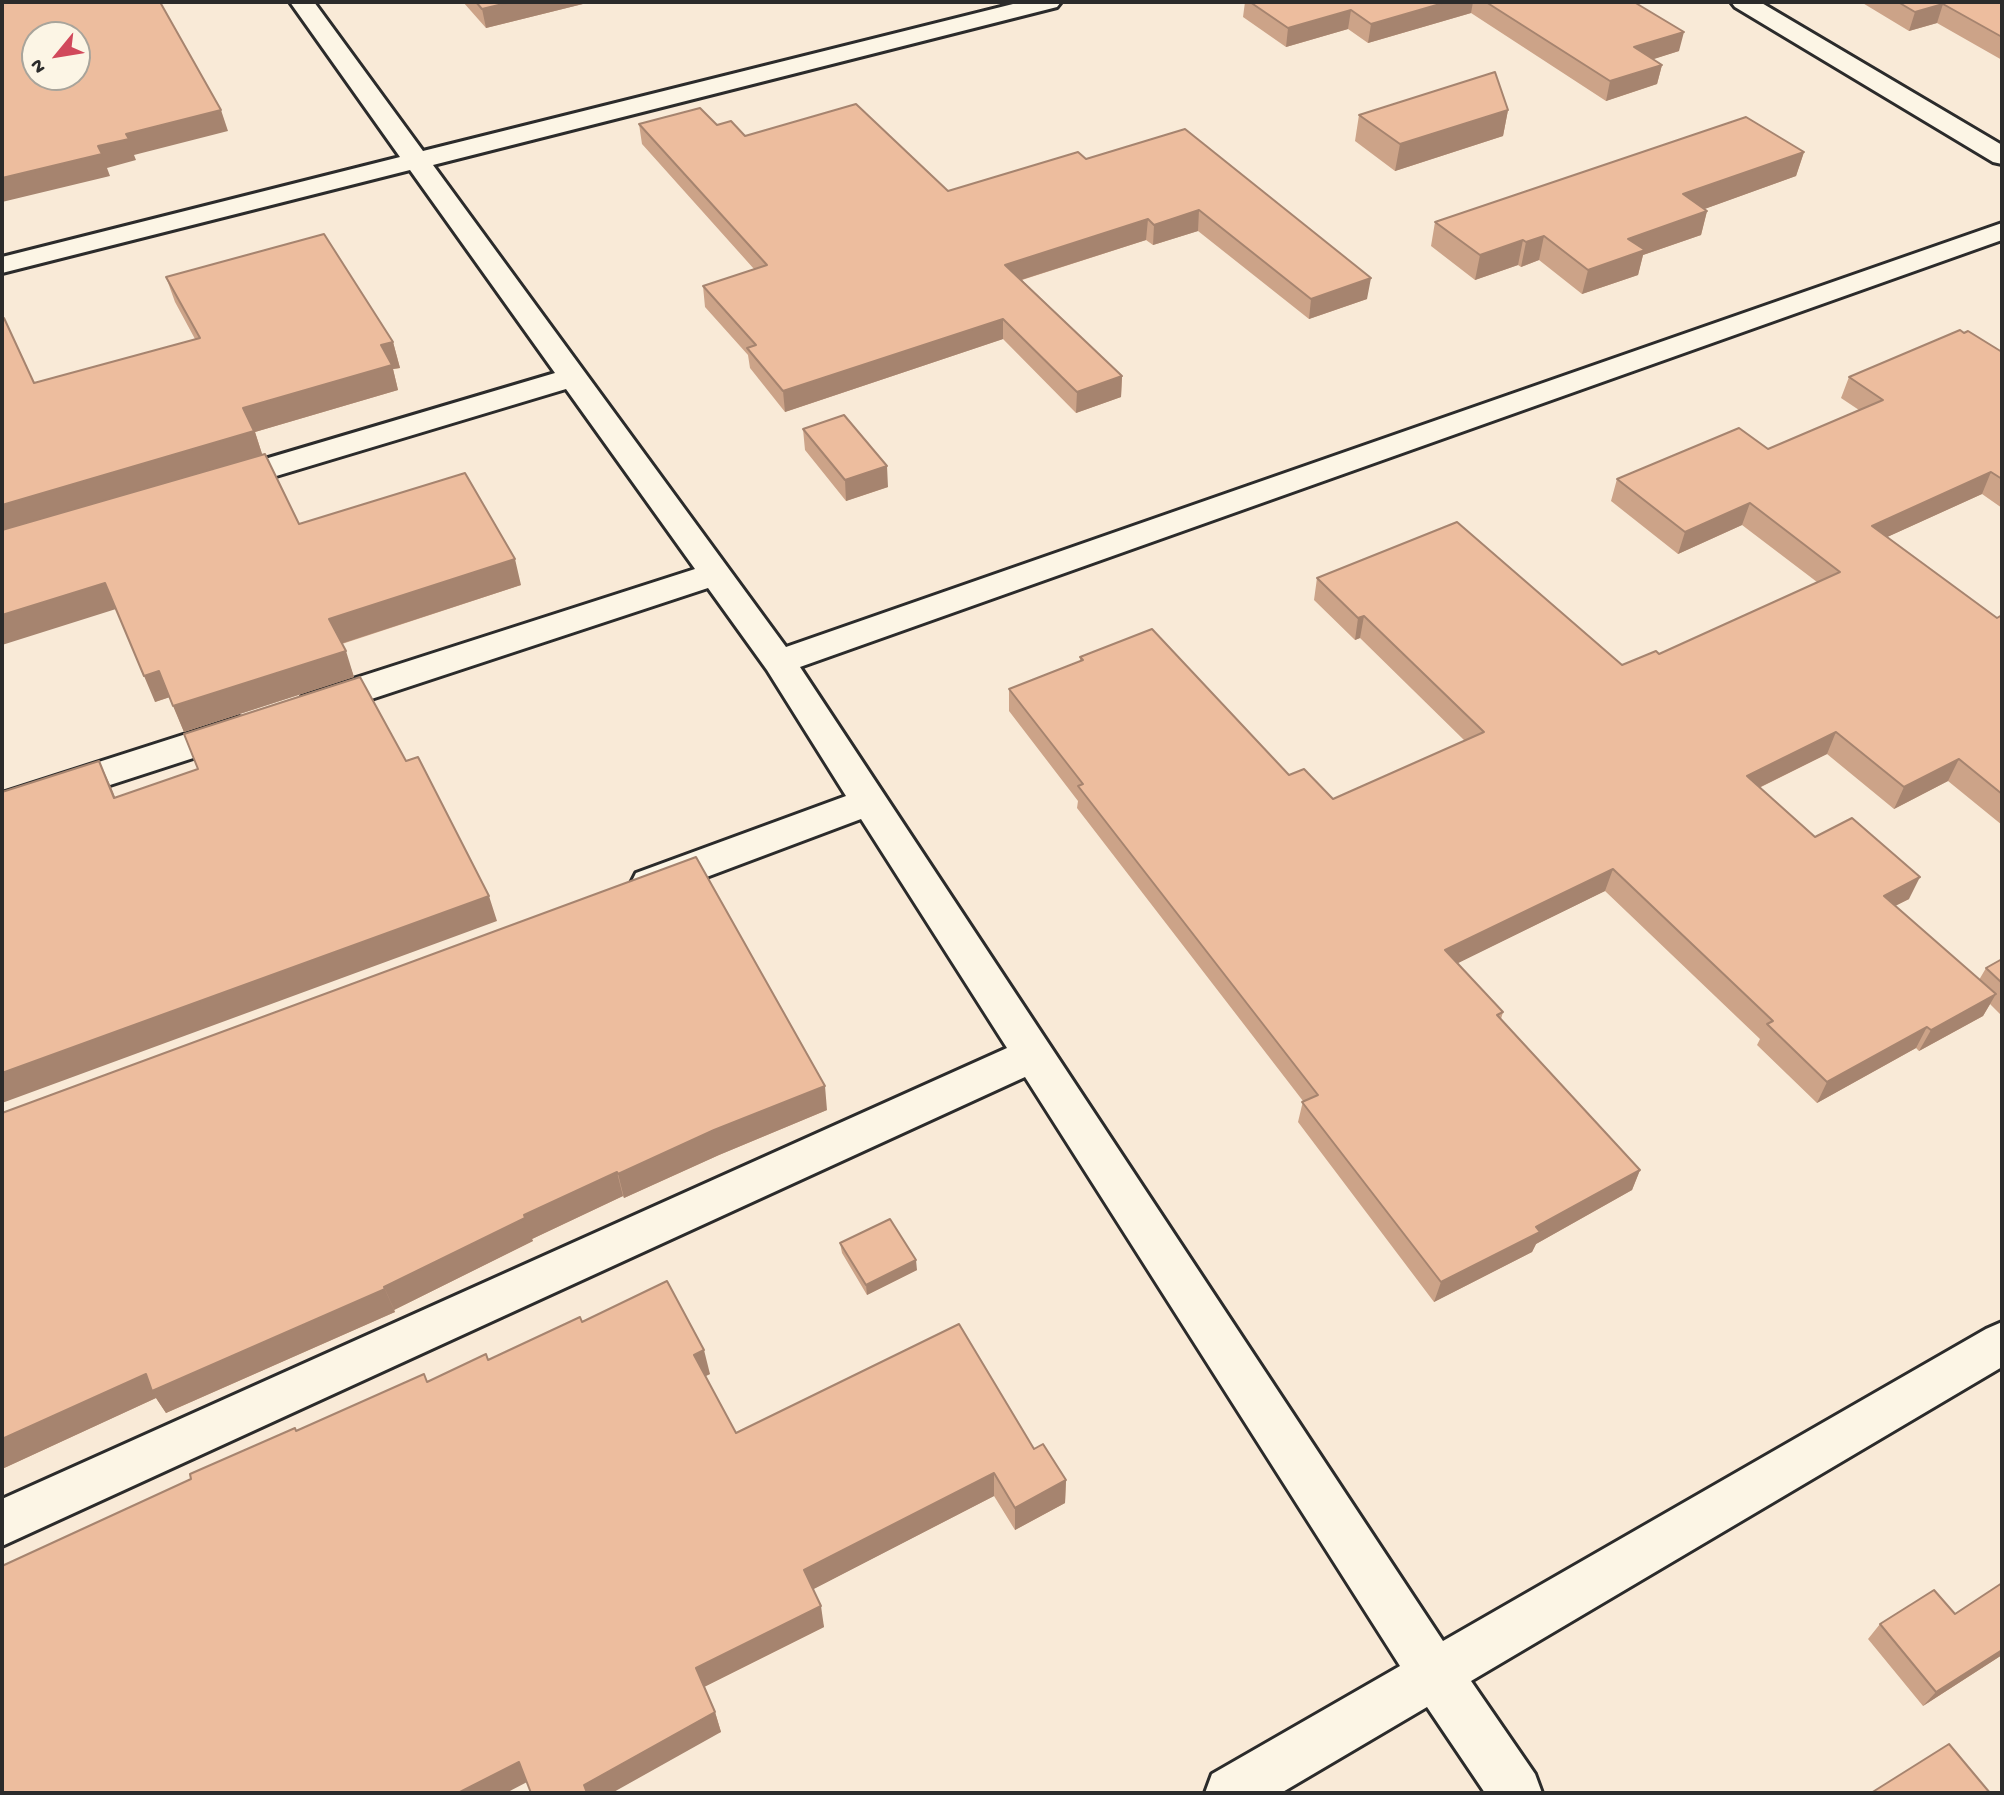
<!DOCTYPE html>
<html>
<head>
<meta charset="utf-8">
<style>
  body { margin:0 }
  #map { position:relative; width:2004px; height:1795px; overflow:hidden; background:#f9ead7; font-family:"Gochi Hand",sans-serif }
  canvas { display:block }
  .frame { position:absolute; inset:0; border:4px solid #2b2b2b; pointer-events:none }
  .north { position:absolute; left:21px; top:21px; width:70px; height:70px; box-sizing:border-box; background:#fcf5e5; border:2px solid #a8a49b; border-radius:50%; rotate:240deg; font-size:19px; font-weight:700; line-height:28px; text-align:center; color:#2b2b2b }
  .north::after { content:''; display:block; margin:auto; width:24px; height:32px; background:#d1495b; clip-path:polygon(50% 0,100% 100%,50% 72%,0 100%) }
</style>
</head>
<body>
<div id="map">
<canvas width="2004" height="1795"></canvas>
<div class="frame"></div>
<div class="north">N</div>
</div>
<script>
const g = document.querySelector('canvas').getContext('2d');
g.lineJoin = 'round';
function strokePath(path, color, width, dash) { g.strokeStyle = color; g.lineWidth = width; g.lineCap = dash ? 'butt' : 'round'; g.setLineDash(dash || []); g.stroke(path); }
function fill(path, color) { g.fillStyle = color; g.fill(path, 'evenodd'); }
const minor = new Path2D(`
  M290,2H314L423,151L1021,2H1061L1057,7L433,165L786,647L2002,223V240L800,667L1443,1641L1986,1329L2002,1322V1367L1471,1681L1535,1774L1542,1793H1485L1427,1707L1281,1793H1205L1212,1774L1400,1666L1025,1077L2,1546V1499L1007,1048L861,819L664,893L650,897L636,893L631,883L636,873L846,796L767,670L708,588L329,713L316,716L303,713L298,704L303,695L695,569L566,389L233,489L222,492L211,489L206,482L211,475L555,373L410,170L2,273V257L400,157Z
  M1731,2H1760L2002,145V164L1993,162L1735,7Z
  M239,717L252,721L257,730L252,739L2,820V793Z`);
const wall = new Path2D(`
  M463,2H591L486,28Z
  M1245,2H1634L1679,51L1653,59L1662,65L1657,84L1606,101L1471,13L1368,43L1348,29L1286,47L1243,17Z
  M1861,2H2002V60L1937,23L1909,31Z
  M1508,110L1503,136L1395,171L1355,141L1359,115Z
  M639,124L717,125L745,136L948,191L1086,159L1185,129L1367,299L1309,319L1198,231L1153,245L1146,240L1022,280L1122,376L1121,397L1076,413L1003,339L785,412L750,368L748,355L705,307L703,286L754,269L642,144Z
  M1804,152L1796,176L1704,209L1707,211L1701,235L1643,255L1638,275L1582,294L1539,260L1521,267L1518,265L1475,280L1431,246L1435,222Z
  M166,277L393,342L400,368L393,369L398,390L255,432L262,454L299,524L521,585L342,644L354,677L184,732L170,697L155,702L195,339L175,302Z
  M2002,352V508L1982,494L1887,537L1997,618L2002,615V825L1948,781L1894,809L1827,754L1759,788L1815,837L1909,899L1895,906L1979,980L1986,968L2002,959V1016L1990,1004L1983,1016L1919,1051L1916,1048L1817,1103L1757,1045L1760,1039L1605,891L1457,963L1503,1012L1501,1019L1640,1170L1632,1190L1536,1244L1532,1252L1434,1302L1298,1122L1303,1101L1077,808L1078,801L1009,711V689L1080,662V657L1333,799L1465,741L1360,638L1355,640L1314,600L1317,578L1622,665L1659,654L1817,582L1742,525L1678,554L1611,501L1617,479L1768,449L1859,410L1841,398L1849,377Z
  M803,429L888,487L846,501L805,450Z
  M827,1110L719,1155L624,1198L623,1196L532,1239L533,1241L394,1310L395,1312L166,1413L156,1398L2,1469V1113Z
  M840,1243L917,1270L867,1295L842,1253Z
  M582,1322L710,1374L705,1376L736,1433L1034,1449L1066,1480L1065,1503L1015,1530L994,1496L813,1589L824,1627L704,1687L715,1712L721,1732L527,1782L297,1430L488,1360Z
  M1955,1614L2002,1655L1923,1706L1868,1639L1880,1624Z`);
const shadedWall = new Path2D(`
  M511,2H591L486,28L482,9Z
  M1447,2H1473L1471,13L1368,43L1371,24Z
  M1943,4L1937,23L1909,31L1915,12Z
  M1351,10L1348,29L1286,47L1288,28Z
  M1684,32L1679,51L1629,67L1634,47Z
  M1662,65L1657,84L1606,101L1610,81Z
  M221,110L228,131L134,155L136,160L107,168L110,176L2,202V178L98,146L126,134Z
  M1508,110L1503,136L1395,171L1400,144Z
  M1804,152L1796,176L1677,219L1683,194Z
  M1199,210L1198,231L1153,245L1154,225Z
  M1707,211L1701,235L1643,255L1638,275L1582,294L1588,270L1628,239Z
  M1148,219L1146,240L1005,285V265Z
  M1544,236L1539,260L1521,267L1526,242Z
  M1523,240L1518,265L1475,280L1480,255Z
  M1371,278L1367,299L1309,319L1311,299Z
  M1003,319V339L785,412L783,391Z
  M393,342L400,368L393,369L398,390L255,432L263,457L2,534V505L243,408L381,345Z
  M1122,376L1121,397L1076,413L1077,392Z
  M887,466L888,487L846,501L845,480Z
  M1991,472L1982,494L1863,548L1872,526Z
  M1750,503L1742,525L1678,554L1685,532Z
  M515,559L521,585L337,645L329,619Z
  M105,583L116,609L2,645V615Z
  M1364,616L1360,638L1355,640L1358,618Z
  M346,651L354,677L184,732L173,706Z
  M159,671L170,697L155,702L144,676Z
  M1836,732L1827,754L1738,798L1747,776Z
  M1959,759L1948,781L1894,809L1904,787Z
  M99,761L111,787L126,824L114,798Z
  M1613,869L1605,891L1440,972L1445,950Z
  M1920,877L1909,899L1873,917L1884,896Z
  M489,896L497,921L2,1103V1073Z
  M1996,994L1983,1016L1919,1051L1931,1030Z
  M1927,1027L1916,1048L1817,1103L1827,1082Z
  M825,1086L827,1110L719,1155L624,1198L618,1174L714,1130Z
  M1640,1170L1632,1190L1536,1244L1532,1252L1434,1302L1441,1282L1536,1227Z
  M617,1172L623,1196L532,1239L533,1241L394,1310L384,1287L524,1215Z
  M916,1260L917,1270L867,1295L866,1285Z
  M385,1289L395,1312L166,1413L156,1398L2,1469V1439L146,1374Z
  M704,1350L710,1374L700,1379L694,1355Z
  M994,1473V1496L808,1592L804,1570Z
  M1066,1480L1065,1503L1015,1530V1508Z
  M821,1606L824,1627L702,1688L696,1668Z
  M2002,1650V1655L1923,1706L1936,1692Z
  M715,1712L721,1732L612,1793H587L584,1785Z
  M519,1762L529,1781L506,1793H458Z`);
const building = new Path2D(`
  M2,2H160L221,110L126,134L129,139L98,146L102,154L2,178ZM35,35H77V77H35Z
  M476,2H511L482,9Z
  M1250,2H1447L1371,24L1351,10L1288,28Z
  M1486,2H1634L1684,32L1634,47L1662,65L1610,81Z
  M1898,2H2002V37L1943,4L1915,12Z
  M1495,72L1508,110L1400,144L1359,115Z
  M856,104L948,191L1078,152L1086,159L1185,129L1371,278L1311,299L1199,210L1154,225L1148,219L1005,265L1122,376L1077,392L1003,319L783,391L747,348L756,345L703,286L767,265L639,124L700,108L717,125L731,121L745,136Z
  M1746,117L1804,152L1683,194L1707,211L1628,239L1645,250L1588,270L1544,236L1526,242L1523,240L1480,255L1435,222Z
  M324,234L393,342L381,345L392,365L243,408L254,431L2,505V318H4L34,383L200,338L166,277Z
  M1960,330L1964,333L1968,331L2002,352V479L1991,472L1872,526L1997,618L2002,615V794L1959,759L1904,787L1836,732L1747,776L1815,837L1852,818L1920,877L1884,896L1996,994L1931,1030L1927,1027L1827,1082L1767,1024L1773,1021L1613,869L1445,950L1503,1012L1497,1015L1640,1170L1536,1227L1540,1232L1441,1282L1302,1102L1318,1095L1078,786L1083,784L1009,689L1083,660L1080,657L1152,629L1289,775L1304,769L1333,799L1484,732L1364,616L1358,618L1317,578L1457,522L1622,665L1656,651L1659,654L1840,572L1750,503L1685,532L1617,479L1739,428L1768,449L1883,400L1849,377Z
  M844,415L887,466L845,480L803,429Z
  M265,454L299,524L465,473L515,559L329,619L346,651L173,706L159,671L144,676L105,583L2,615V530Z
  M360,677L406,761L418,757L489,896L2,1073V792L99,761L114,798L198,769L184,734Z
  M696,857L825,1086L714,1130L618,1174L617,1172L524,1215L525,1218L384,1287L385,1289L152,1391L146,1374L2,1439V1113Z
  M2002,959V983L1986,968Z
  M890,1219L916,1260L866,1285L840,1243Z
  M667,1281L704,1350L694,1355L736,1433L959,1324L1034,1449L1043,1444L1066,1480L1015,1508L994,1473L804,1570L821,1606L696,1668L715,1712L584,1785L587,1793H531L519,1762L458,1793H452V1792L449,1793H2V1566L191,1479L190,1474L295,1428L296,1431L424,1374L427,1382L486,1354L488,1360L580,1317L582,1322Z
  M2002,1583V1650L1936,1692L1880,1624L1934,1590L1955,1614Z
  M1949,1744L1990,1793H1871Z`);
strokePath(minor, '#2b2b2b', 6);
fill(minor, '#fcf5e5');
fill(wall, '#cca388');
fill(shadedWall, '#a6846f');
fill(building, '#edbd9e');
strokePath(building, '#a6846f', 2);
</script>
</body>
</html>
